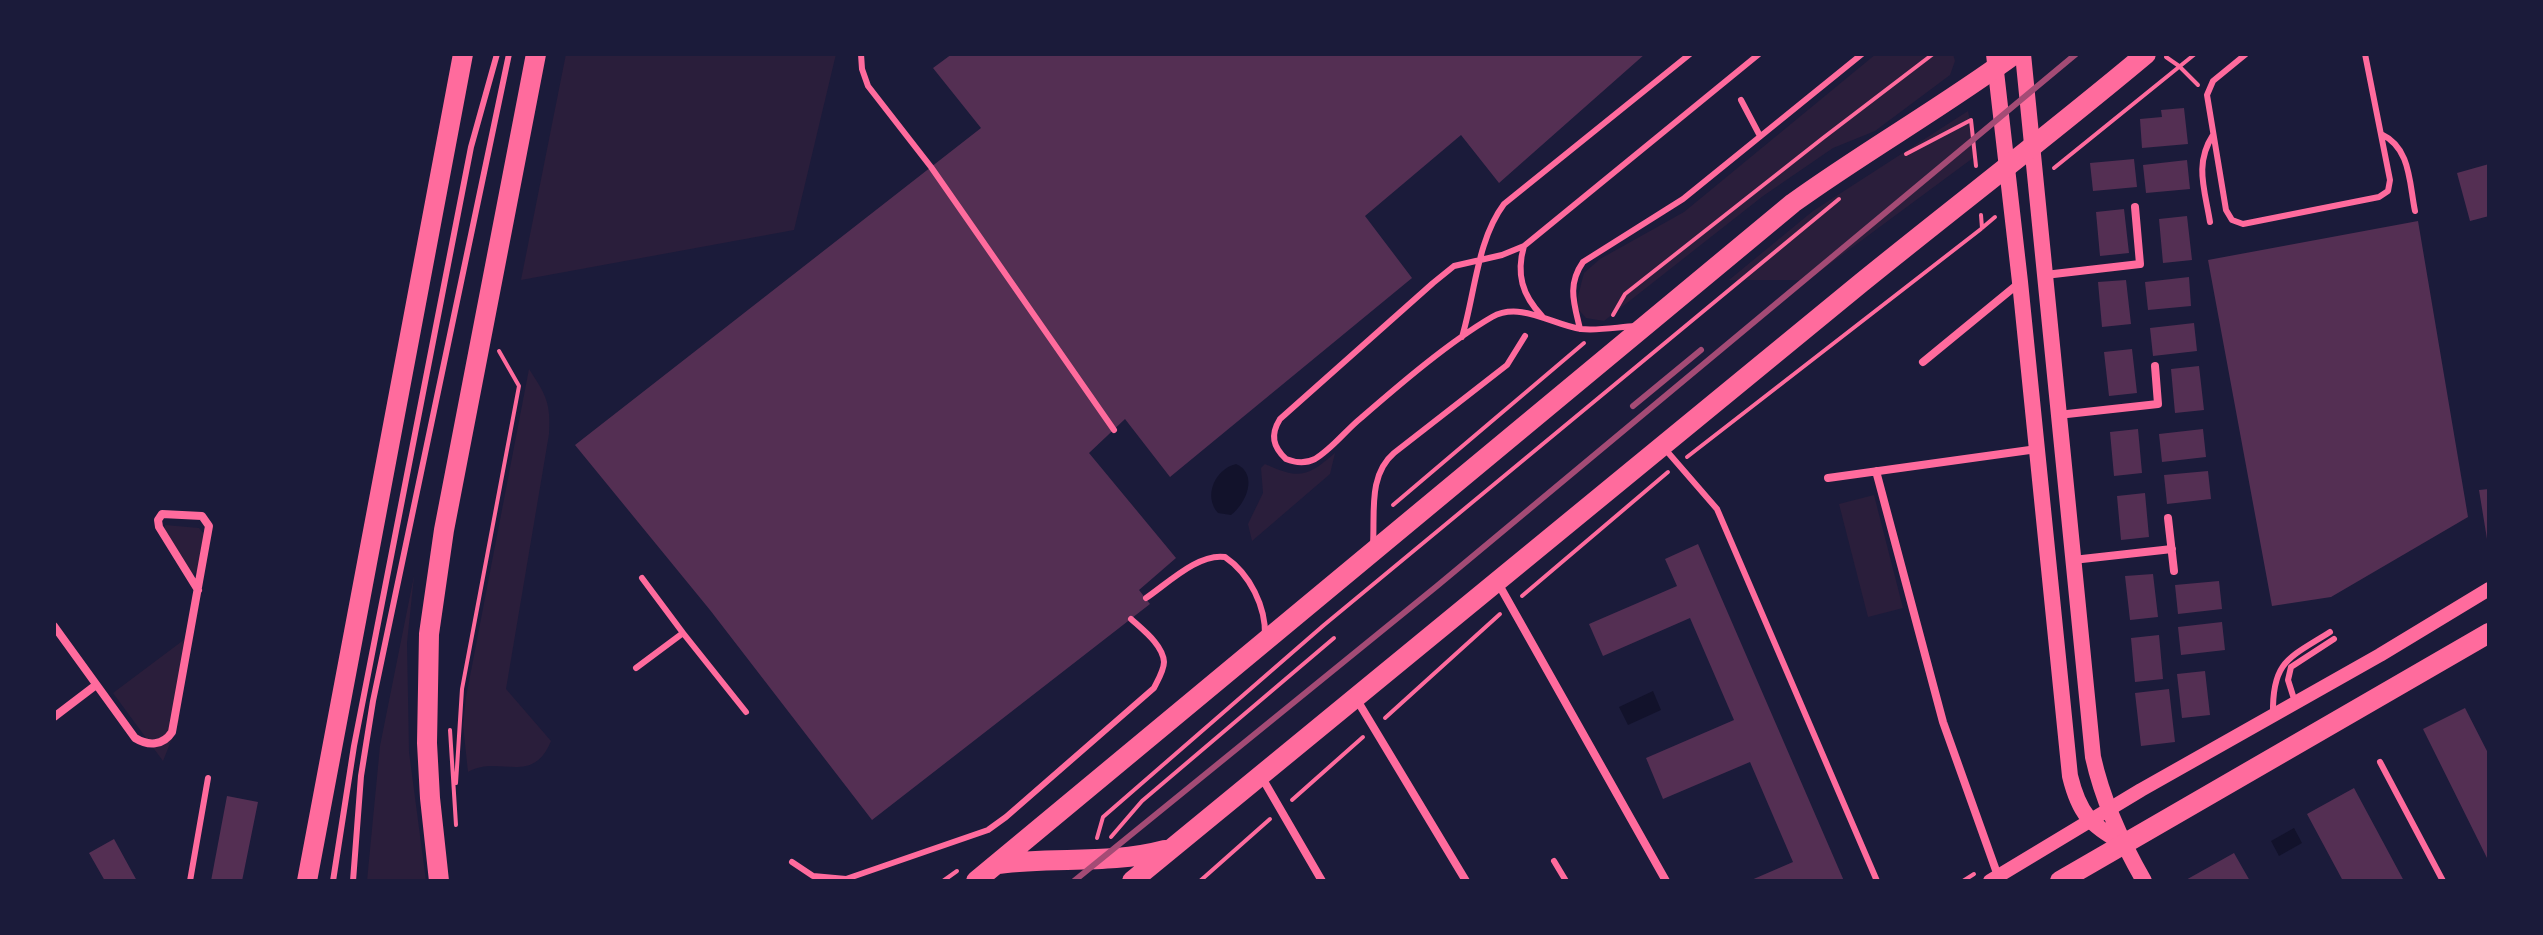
<!DOCTYPE html>
<html>
<head>
<meta charset="utf-8">
<style>
  body { margin:0 }
  #map { position:relative; width:2543px; height:935px; overflow:hidden; background:#1b1b3a; font-family:"Work Sans",sans-serif }
  canvas { display:block }
  .frame { position:absolute; inset:0; border:56px solid #1b1b3a; pointer-events:none }
</style>
</head>
<body>
<div id="map">
<canvas width="2543" height="935"></canvas>
<div class="frame"></div>
</div>
<script>
const g = document.querySelector('canvas').getContext('2d');
g.lineJoin = 'round';
function fill(path, color) { g.fillStyle = color; g.fill(path, 'evenodd'); }
function strokePath(path, color, width, dash) { g.strokeStyle = color; g.lineWidth = width; g.lineCap = dash ? 'butt' : 'round'; g.setLineDash(dash || []); g.stroke(path); }
const green = new Path2D(`
  M566,54H836L794,230L521,280Z
  M1876,54H1953L1955,61L1950,75L1875,131L1833,148L1763,196L1604,321L1586,318L1578,309V296L1584,273L1600,259L1684,212Z
  M1968,111L1977,155L1808,280H1729L1813,211Z
  M529,369C546,395 551,403 549,434L506,689L551,741C532,787 499,754 468,772L463,725L466,697Z
  M1335,453L1330,474L1252,541L1248,524L1263,493L1261,468L1265,464C1299,479 1306,478 1335,453Z
  M1874,495L1903,608L1868,617L1839,504Z
  M165,525L199,528L207,538L201,569L190,576L164,536Z
  M414,576L407,643L409,752L426,881H367L380,746Z
  M185,639L179,721L163,761L113,693Z`);
const water = new Path2D(`
  M1236,464C1259,474 1246,504 1231,515L1218,513C1203,496 1215,469 1236,464Z
  M1653,691L1661,710L1628,725L1619,707Z
  M2294,828L2302,843L2279,856L2271,841Z`);
const building = new Path2D(`
  M952,54H1645L1499,183L1461,135L1365,216L1412,278L1170,477L1125,419L1089,453L1176,558L1139,590L1150,604L872,820L710,610L575,445L981,128L933,68Z
  M2184,108L2188,144L2142,148L2140,119L2162,117L2161,110Z
  M2134,159L2137,187L2093,191L2090,163Z
  M2187,160L2190,189L2146,193L2143,165Z
  M2489,164V216L2470,221L2457,173Z
  M2124,209L2129,253L2100,256L2096,212Z
  M2187,216L2192,260L2163,263L2159,219Z
  M2418,221L2468,517L2331,597L2272,606L2208,260Z
  M2189,277L2191,306L2148,310L2145,282Z
  M2126,280L2131,324L2102,327L2098,282Z
  M2194,323L2197,351L2153,356L2150,328Z
  M2132,349L2137,393L2109,396L2104,352Z
  M2199,366L2204,410L2175,413L2171,369Z
  M2138,429L2142,473L2114,476L2110,432Z
  M2203,429L2206,457L2162,462L2159,434Z
  M2208,471L2211,499L2167,504L2164,475Z
  M2489,489V538L2487,539L2479,490Z
  M2145,493L2149,537L2121,540L2117,496Z
  M1698,544L1844,881H1749L1793,862L1750,762L1663,799L1646,758L1734,720L1690,618L1603,656L1589,624L1677,586L1665,559Z
  M2153,574L2158,617L2130,620L2125,576Z
  M2219,581L2222,609L2178,614L2175,585Z
  M2222,622L2225,650L2181,655L2178,627Z
  M2159,635L2163,679L2135,682L2131,638Z
  M2205,671L2210,715L2182,718L2177,674Z
  M2169,689L2175,742L2141,746L2135,693Z
  M2465,708L2489,755V862L2423,729Z
  M2354,788L2404,881H2343L2307,814Z
  M227,796L258,802L242,881H211Z
  M114,839L137,881H105L89,853Z
  M2234,853L2250,881H2184Z`);
const path = new Path2D(`
  M2166,57L2179,66L2198,85
  M1906,154L1971,120L1976,166
  M2054,168L2195,54
  M1981,215L1982,228L1995,217
  M1613,315L1625,294L1823,138L1933,54
  M1687,457L1981,229
  M1393,505L1584,343
  M1522,596L1668,472
  M1385,718L1500,614
  M450,730L456,825
  M456,783L462,689L519,386L499,351
  M1292,800L1363,737
  M1111,837L1142,801L1334,638
  M1097,838L1103,817L1324,625L1839,199
  M943,881L957,871
  M1200,881L1270,819
  M1963,881L1974,874`);
const service = new Path2D(`
  M861,54L862,69L868,86L931,167L1114,430
  M2246,54L2213,81L2207,95L2226,210L2232,220L2243,224L2379,197L2388,191L2390,180L2365,54
  M1741,100L1760,136
  M2381,134C2411,148 2409,182 2415,211
  M2210,222C2205,190 2194,164 2213,135
  M1524,246C1516,274 1522,295 1542,316
  M1636,326C1618,327 1598,331 1581,329C1553,325 1520,301 1492,317C1449,342 1399,385 1361,418C1346,430 1332,449 1315,459C1305,464 1296,463 1286,459C1273,447 1270,435 1280,419L1433,283L1454,266L1502,255L1524,246L1759,54
  M1580,329C1574,303 1567,285 1583,262L1683,199L1862,54
  M1462,337C1475,294 1477,240 1504,204L1690,54
  M1665,449L1717,509L1877,881
  M1373,545C1375,513 1368,475 1394,453L1507,365L1525,336
  M1146,598C1167,584 1198,553 1225,557C1250,574 1266,607 1265,636
  M683,633L746,712
  M636,668L683,633L642,578
  M2295,702L2288,680L2291,667L2334,639
  M2273,714C2272,661 2289,658 2330,632
  M2380,762L2443,881
  M1554,861L1566,881
  M792,862L813,876L846,879L988,830L1006,817L1154,688C1158,680 1164,670 1164,662C1163,645 1143,630 1131,619
  M190,881L208,778
  M333,881L354,746L471,147L497,54
  M353,881L361,776L373,701L509,54`);
const minor = new Path2D(`
  M2045,275L2140,264L2135,207
  M1923,362L2018,284
  M2058,415L2158,404L2155,366
  M1876,471L1943,722L1998,876
  M1828,478L2037,449
  M2168,518L2174,571
  M2073,560L2172,549
  M1498,583L1666,881
  M54,626L135,738C148,746 163,746 172,732L209,526L202,516L162,514L158,520L159,527L198,590
  M1357,700L1466,881
  M54,717L96,685
  M1261,776L1322,881`);
const tertiary = new Path2D(`
  M1990,881L2141,790L2380,655L2489,589`);
const secondary = new Path2D(`
  M1994,54L2020,282L2070,776C2079,813 2090,825 2123,843
  M2023,54L2093,757C2103,802 2121,841 2144,881`);
const primary = new Path2D(`
  M998,864C1054,856 1109,865 1165,850
  M307,881L463,54
  M439,881L430,798L427,743L429,634L444,530L536,54
  M976,881L1793,203C1865,151 1943,107 2015,54
  M1132,881L1861,283C1956,206 2053,132 2146,54
  M2060,881L2489,633`);
const rail = new Path2D(`
  M1633,406L1701,350
  M1074,881L1437,586L2076,54`);
fill(green, '#2a1e3b');
fill(water, '#12122b');
fill(building, '#542f53');
strokePath(path, '#ff6b9d', 4);
strokePath(service, '#ff6b9d', 6);
strokePath(minor, '#ff6b9d', 8);
strokePath(tertiary, '#ff6b9d', 14);
strokePath(secondary, '#ff6b9d', 16);
strokePath(primary, '#ff6b9d', 20);
strokePath(rail, '#a44b75', 6);
</script>
</body>
</html>
